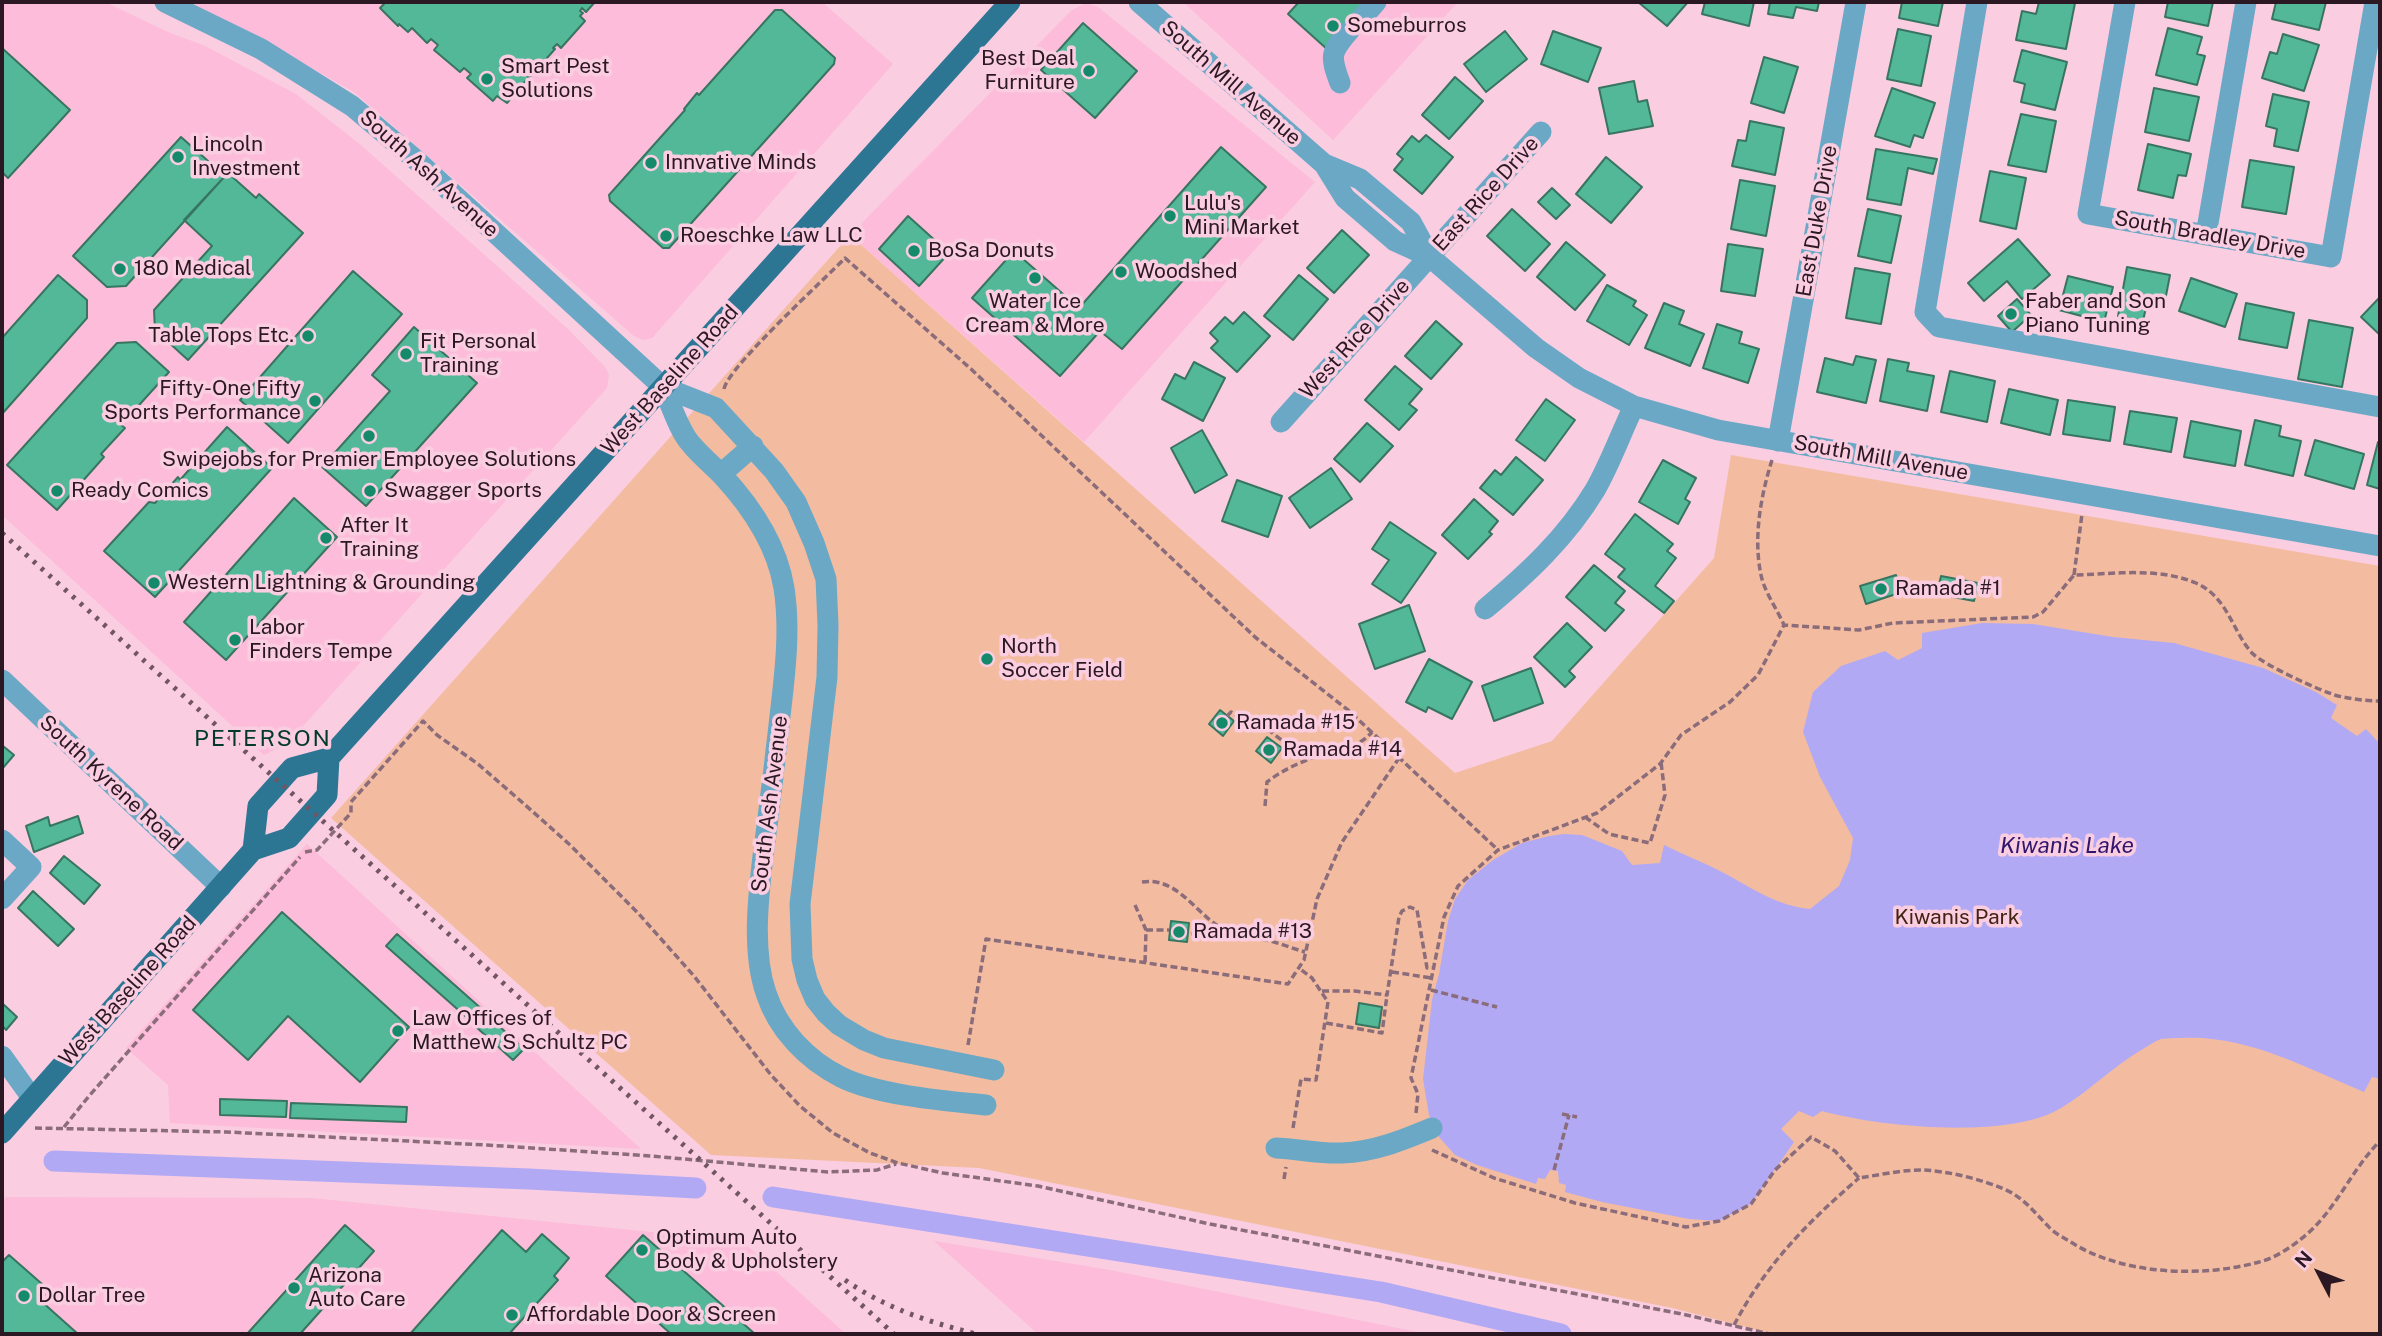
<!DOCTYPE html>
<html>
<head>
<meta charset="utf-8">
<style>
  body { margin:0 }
  #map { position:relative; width:2382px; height:1336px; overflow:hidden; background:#facde1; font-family:"Public Sans",sans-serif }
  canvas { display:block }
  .frame { position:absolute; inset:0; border:4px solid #2c1822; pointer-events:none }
  .north { position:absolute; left:2284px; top:1238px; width:70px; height:70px; -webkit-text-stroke:5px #facde1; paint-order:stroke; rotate:312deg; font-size:19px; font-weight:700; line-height:28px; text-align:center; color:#2c1822 }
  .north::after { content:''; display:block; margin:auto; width:24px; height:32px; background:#2c1822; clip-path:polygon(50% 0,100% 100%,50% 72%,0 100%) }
</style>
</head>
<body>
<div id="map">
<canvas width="2382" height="1336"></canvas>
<div class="frame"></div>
<div class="north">N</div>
</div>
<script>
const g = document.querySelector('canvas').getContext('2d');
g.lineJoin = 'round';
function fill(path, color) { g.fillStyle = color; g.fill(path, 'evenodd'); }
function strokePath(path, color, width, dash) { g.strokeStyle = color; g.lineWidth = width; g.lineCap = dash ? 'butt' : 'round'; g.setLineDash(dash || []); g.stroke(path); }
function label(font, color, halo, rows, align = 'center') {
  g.font = font + ' "Public Sans",sans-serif'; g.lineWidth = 7; g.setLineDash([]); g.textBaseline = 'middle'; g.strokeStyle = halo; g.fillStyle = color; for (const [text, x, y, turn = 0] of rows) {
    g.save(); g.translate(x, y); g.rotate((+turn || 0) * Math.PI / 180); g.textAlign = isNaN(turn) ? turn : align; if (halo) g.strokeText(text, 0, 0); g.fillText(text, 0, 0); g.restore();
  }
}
const built = new Path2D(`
  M2,2H105L168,32L205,46L296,94L362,146L569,330L605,367L609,375L607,388L295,735L285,745L264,755L2,515Z
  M187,2H822L893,64L652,338L643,340L634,336L354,92L254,36Z
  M1183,2H1458L1333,140Z
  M1086,3L1098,7L1315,182L1084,442L850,235L1072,10Z
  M307,844L641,1149L170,1123L168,1085L126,1048Z
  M6,1197L311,1198L742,1241L846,1334H2V1202Z
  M934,1241L1110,1270L1427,1334H1038Z`);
const green = new Path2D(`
  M850,235L1455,773L1552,741L1714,558L1731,455L2380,566V1334H1773L1672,1308L979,1168L711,1155L331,818Z`);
const water = new Path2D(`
  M1982,623L2033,624L2113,637L2174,643L2263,668L2316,692L2337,705L2331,718L2357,736L2366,729L2380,744V1079L2372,1077L2364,1092C2306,1068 2247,1035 2183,1038C2176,1038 2168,1038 2161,1039C2155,1041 2148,1046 2143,1049C2113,1066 2090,1091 2061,1108C2009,1140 1879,1127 1822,1111L1813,1117L1799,1111L1781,1129L1794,1142L1751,1204L1719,1221L1689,1219L1602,1202L1565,1192L1566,1185L1559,1183L1558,1171L1550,1170L1545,1179L1538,1178L1536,1184L1477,1165L1455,1155L1439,1137L1429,1115L1423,1079L1432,1000L1439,974L1448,921L1455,899L1468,880L1493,860L1522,843L1549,836L1564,834L1582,835L1622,851L1632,865L1660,863L1664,845C1684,855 1705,863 1724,873C1752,888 1777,906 1810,909L1839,886L1850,860L1853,838L1820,777L1803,732L1813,692L1841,666L1885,651L1898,660L1922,648V633Z`);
const canal = new Path2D(`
  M54,1161L529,1179L696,1188
  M773,1197L1381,1292L1561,1334`);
const building = new Path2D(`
  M379,2H595L586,12L582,8L580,11L583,13L580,16L585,21L561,48L557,44L553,48L555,49L531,76L527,72L525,74L529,77L507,103L497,96L493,101L467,78L471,74L464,68L460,72L434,50L438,45L431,39L427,43L412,28L408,32L399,24L398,26L380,8L384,4Z
  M1299,2H1371L1367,24L1355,37L1328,50L1288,14Z
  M1638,2H1688L1667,26Z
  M1705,2H1754L1749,26L1702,14Z
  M1770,2H1819L1817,11L1796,7L1793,18L1768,14Z
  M1902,2H1943L1938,26L1899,18Z
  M2039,2L2075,3L2066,49L2016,40L2022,11L2036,14Z
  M2168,2H2213L2208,26L2165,17Z
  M2276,2H2326L2319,30L2272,19Z
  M775,10H782L835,58L834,64L669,248H663L610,201L609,195L685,110L684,109L697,93L699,95Z
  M1083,23L1137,71L1095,118L1041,70Z
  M2168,28L2202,37L2197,54L2205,56L2197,85L2156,75Z
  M1898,29L1931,36L1921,86L1887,79Z
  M1505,31L1527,59L1486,92L1464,64Z
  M1553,31L1601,48L1588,82L1541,64Z
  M2283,34L2319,45L2304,91L2262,78L2270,52L2277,54Z
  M2,48L70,110L8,178L2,172Z
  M2022,50L2067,62L2055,110L2021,102L2025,84L2014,81Z
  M1764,57L1798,67L1784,113L1751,103Z
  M1455,77L1483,101L1449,139L1422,115Z
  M1634,81L1638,102L1647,100L1653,126L1609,134L1599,88Z
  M1892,88L1935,103L1923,138L1914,135L1910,147L1875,136Z
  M2154,88L2199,97L2189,141L2145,132Z
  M2273,94L2309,102L2298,151L2274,146L2277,129L2266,126Z
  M2021,114L2056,121L2046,172L2008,165Z
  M1750,121L1784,128L1775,175L1732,166L1738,140L1746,141Z
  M1426,135L1453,157L1422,194L1394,170L1403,159L1397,154L1412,136L1419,142Z
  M181,137L225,176L126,286L107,287L73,256Z
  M2148,144L2191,154L2186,176L2178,175L2173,198L2138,190Z
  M1221,147L1266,187L1122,349L1100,331L1060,376L972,298L1014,251L1079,308Z
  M1876,149L1937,159L1933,174L1908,168L1901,205L1867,199Z
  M1606,157L1642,187L1611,223L1576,194Z
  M2250,160L2294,167L2286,214L2242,207Z
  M1990,171L2026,178L2016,229L1980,221Z
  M228,173L256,198L259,194L303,233L188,360L155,330L154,310L212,246L184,220Z
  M1740,180L1775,186L1766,236L1731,229Z
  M1552,188L1570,205L1556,219L1538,202Z
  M1512,209L1550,244L1525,271L1487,236Z
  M1868,209L1901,216L1891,263L1858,256Z
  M908,216L949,253L919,286L879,249Z
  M1342,230L1369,255L1334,293L1307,268Z
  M2018,239L2050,275L2022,299L2007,281L1984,301L1968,283Z
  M1566,242L1605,275L1575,310L1537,277Z
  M1728,244L1763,249L1755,296L1721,291Z
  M2127,267L2170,275L2164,306L2147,303L2143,321L2118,316Z
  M1855,268L1890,274L1881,324L1846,318Z
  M353,271L402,314L288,443L240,400Z
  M58,275L87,300V318L2,414V338Z
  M1299,275L1328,299L1293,340L1264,316Z
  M2068,276L2113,287L2104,322L2059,310Z
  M2191,278L2237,294L2225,327L2179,311Z
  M1607,285L1636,301L1633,306L1647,315L1629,345L1587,321Z
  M2380,297V335L2361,317Z
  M2017,299L2031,315L2012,332L1998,316Z
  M1664,303L1684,311L1679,324L1704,334L1690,366L1645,348Z
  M2246,303L2294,313L2287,348L2239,339Z
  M1244,312L1270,336L1237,372L1211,348L1218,341L1210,333L1225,317L1233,324Z
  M2309,320L2353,328L2342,387L2298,379Z
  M1436,321L1462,344L1431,379L1405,356Z
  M1717,324L1742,332L1739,343L1759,349L1748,383L1703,368Z
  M414,327L477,383L366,506L322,467L390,391L372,375Z
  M136,342L169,372L121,425L125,428L101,454L104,457L57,510L7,465L117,343Z
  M1856,356L1876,360L1866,403L1817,392L1825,358L1853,365Z
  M1888,359L1909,363L1907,371L1934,376L1927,411L1880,401Z
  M1194,362L1225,378L1203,421L1162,399L1175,374L1185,379Z
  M1395,366L1422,389L1409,404L1417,410L1399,430L1365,400Z
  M1950,371L1995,381L1987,422L1941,412Z
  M2009,389L2058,400L2050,435L2001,423Z
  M1546,399L1575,420L1545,461L1516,440Z
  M2068,400L2115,407L2110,441L2063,434Z
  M2130,411L2177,418L2171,452L2124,444Z
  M2255,420L2281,426L2279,436L2301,441L2293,476L2245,465Z
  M2191,421L2241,431L2235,466L2184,457Z
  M1367,423L1393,446L1360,482L1334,459Z
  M227,427L272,468L155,597L104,551L149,502L155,503L178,477L180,480Z
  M1202,430L1227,475L1195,493L1171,448Z
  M2315,440L2364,454L2354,489L2305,475Z
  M2378,442L2380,443V489L2367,485Z
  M1516,457L1543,480L1513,515L1480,488L1495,470L1501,475Z
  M1663,460L1696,478L1685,499L1690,502L1678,524L1639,502Z
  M1331,468L1352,499L1310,528L1289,498Z
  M1237,480L1282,496L1268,537L1222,521Z
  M294,498L337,537L226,660L184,622Z
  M1474,499L1498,521L1489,532L1492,534L1468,559L1442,535Z
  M1635,514L1673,544L1667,551L1676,558L1655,586L1674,601L1664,613L1618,577L1625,569L1605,554Z
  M1390,522L1436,553L1401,603L1372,584L1389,560L1372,549Z
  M1594,565L1625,591L1615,603L1624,610L1605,631L1566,597Z
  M1896,575L1902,592L1866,604L1860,586Z
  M1941,576L1978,583L1974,601L1937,594Z
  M1409,605L1425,651L1375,669L1359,624Z
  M1567,623L1592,647L1569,671L1575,677L1565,687L1534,657Z
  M1429,659L1472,682L1452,719L1428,707L1426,712L1406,702Z
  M1531,668L1543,703L1494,721L1482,686Z
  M1220,710L1234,721L1223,736L1209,724Z
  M1267,737L1282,748L1271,763L1256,751Z
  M3,746L14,755L2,769V747Z
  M78,816L83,833L34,852L26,826L48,817L50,826Z
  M64,856L100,885L84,904L50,873Z
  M33,891L74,929L58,946L18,908Z
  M282,912L409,1027L360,1082L288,1016L248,1060L193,1010Z
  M1171,921L1189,923L1187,942L1169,940Z
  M397,934L484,1011L473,1023L386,946Z
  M2,1003L17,1017L6,1030L2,1025Z
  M1359,1003L1382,1007L1379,1028L1356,1024Z
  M487,1015L524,1049L513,1060L476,1027Z
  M220,1099L287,1101L286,1117L220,1115Z
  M291,1103L407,1107L406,1122L290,1118Z
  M345,1225L374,1251L300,1334H247Z
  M502,1230L526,1252L542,1234L569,1258L554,1276L558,1280L509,1334H410Z
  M643,1235L755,1334H671L606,1276Z
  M9,1255L50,1291L41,1301L78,1334H2V1262Z`);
const path = new Path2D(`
  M724,389C728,367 824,280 845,258L971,369L1255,637L1348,710L1498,850
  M1772,460C1761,495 1753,537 1761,575C1764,591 1777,609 1784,625
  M2074,575L2082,514
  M1227,716L1231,712L1256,730L1261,724L1307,760
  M1265,806L1267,782C1285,768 1306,760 1327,752C1347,745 1358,748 1372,732
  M1585,817L1609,834L1650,843L1665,795L1661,762
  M305,852L317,850L351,813V802L423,721L437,735L478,764L523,803L569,844L638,913L694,976L771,1075L800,1106L833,1133L870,1153L898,1163L943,1173L1038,1186L1210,1224L1682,1314L1770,1334
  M1142,882C1174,877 1192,907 1215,924C1230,934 1246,935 1262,939C1277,942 1291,948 1305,952
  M1135,905L1146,930L1145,964
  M1146,930H1169
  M1191,934L1208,931L1215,924
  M1392,972L1432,978
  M1431,990L1497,1007
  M1322,991H1355L1387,995L1399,917L1402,911L1410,907L1417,910L1427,968H1434
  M1326,1023L1382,1033L1387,995
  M968,1045L986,939L1288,984L1304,960L1317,899L1342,842L1399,758
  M1416,1113L1418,1094L1411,1078L1444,917L1458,886L1498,850L1597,813L1660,764L1681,735L1730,702L1758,675L1784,625L1859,630L1893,623L2033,617L2043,612L2074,575C2114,574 2158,567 2196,583C2228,597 2232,631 2252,653C2264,665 2320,691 2338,696C2352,699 2366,701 2380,701
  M1562,1114L1577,1117
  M64,1127L89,1096L300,857
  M35,1128L227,1132L487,1145L651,1156L828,1172L877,1170L896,1164
  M1293,1128L1301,1079L1316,1080L1328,1002L1312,978L1299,968
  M1432,1150L1494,1178L1575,1203L1686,1227L1719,1221L1751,1204L1775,1170L1811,1137L1835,1151L1859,1178C1879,1175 1901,1170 1922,1170C1948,1171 1980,1179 2004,1189C2023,1197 2034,1212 2048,1226C2053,1232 2062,1237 2069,1241C2121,1275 2201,1278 2259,1262C2273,1259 2290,1248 2301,1239C2335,1213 2350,1171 2380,1141
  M1554,1170L1569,1115
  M1284,1179L1286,1167
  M1734,1325C1767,1263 1807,1223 1859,1178`);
const minor = new Path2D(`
  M165,2L261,49L352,106L416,160L663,387L716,408L774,471L796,502L814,543L826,579L828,625L827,677L800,904L802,959L807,980L815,999L826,1013L839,1025L864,1040L884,1048L994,1070
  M1139,2L1324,164L1345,198L1395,241L1430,257L1536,348L1579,378L1634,406L1718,430L2380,546
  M1977,2L1925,312L1939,327L2380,407
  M2125,2L2088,214L2331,257L2375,2
  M1361,19L1376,2
  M1340,83C1330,56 1330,53 1349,31
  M1324,164L1360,179L1411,222L1430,257
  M2206,235L2246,2
  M663,387C671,404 679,431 691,444C700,455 711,464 721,474C750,505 777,545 784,588C791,633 784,680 779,725C774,769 769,813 763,856C758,899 752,952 766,993C778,1030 807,1060 841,1077C876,1095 946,1101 986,1105
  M1281,422L1541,132
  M1778,441L1856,2
  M721,474L753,446
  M1485,609C1527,574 1566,538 1595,490C1610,464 1621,433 1634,406
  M2,680L221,887
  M2,840L31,867L2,899
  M2,1056L32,1098
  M1276,1148C1298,1149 1320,1154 1342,1153C1374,1152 1403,1140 1432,1128`);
const major = new Path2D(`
  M253,850L258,806L292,768L329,758L1010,2
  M2,1133L253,850L289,838L327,795L329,758`);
const rail = new Path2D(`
  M2,533L894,1334
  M845,1280C885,1308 929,1322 976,1334`);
const markers = [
  [1333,26,7,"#158a6b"],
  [1089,71,7,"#158a6b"],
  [487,79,7,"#158a6b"],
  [178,157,7,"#158a6b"],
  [651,163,7,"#158a6b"],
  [1170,216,7,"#158a6b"],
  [666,236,7,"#158a6b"],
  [914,251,7,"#158a6b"],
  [120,269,7,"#158a6b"],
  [1121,272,7,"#158a6b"],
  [1035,278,7,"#158a6b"],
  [2011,314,7,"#158a6b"],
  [308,336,7,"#158a6b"],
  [406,354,7,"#158a6b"],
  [315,401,7,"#158a6b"],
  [369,436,7,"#158a6b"],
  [57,491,7,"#158a6b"],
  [370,491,7,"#158a6b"],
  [326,538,7,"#158a6b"],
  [154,583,7,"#158a6b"],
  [1881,589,7,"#158a6b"],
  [235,640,7,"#158a6b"],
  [987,659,7,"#158a6b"],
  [1222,723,7,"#158a6b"],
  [1269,750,7,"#158a6b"],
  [1179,932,7,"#158a6b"],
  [398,1031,7,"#158a6b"],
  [642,1250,7,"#158a6b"],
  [294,1288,7,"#158a6b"],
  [24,1296,7,"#158a6b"],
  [512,1315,7,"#158a6b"]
];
const poiNames = [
  ["Someburros",1347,26],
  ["Best Deal",1075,59,"right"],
  ["Furniture",1075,83,"right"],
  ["Smart Pest",501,67],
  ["Solutions",501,91],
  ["Lincoln",192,145],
  ["Investment",192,169],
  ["Innvative Minds",665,163],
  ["Lulu's",1184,204],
  ["Mini Market",1184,228],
  ["Roeschke Law LLC",680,236],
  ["BoSa Donuts",928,251],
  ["180 Medical",134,269],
  ["Woodshed",1135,272],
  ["Water Ice",1035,302,"center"],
  ["Cream & More",1035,326,"center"],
  ["Faber and Son",2025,302],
  ["Piano Tuning",2025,326],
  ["Table Tops Etc.",294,336,"right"],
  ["Fit Personal",420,342],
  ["Training",420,366],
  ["Fifty-One Fifty",301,389,"right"],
  ["Sports Performance",301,413,"right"],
  ["Swipejobs for Premier Employee Solutions",369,460,"center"],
  ["Ready Comics",71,491],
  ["Swagger Sports",384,491],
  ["After It",340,526],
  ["Training",340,550],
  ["Western Lightning & Grounding",168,583],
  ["Ramada #1",1895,589],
  ["Labor",249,628],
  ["Finders Tempe",249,652],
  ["North",1001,647],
  ["Soccer Field",1001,671],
  ["Ramada #15",1236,723],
  ["Ramada #14",1283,750],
  ["Ramada #13",1193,932],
  ["Law Offices of",412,1019],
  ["Matthew S Schultz PC",412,1043],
  ["Optimum Auto",656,1238],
  ["Body & Upholstery",656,1262],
  ["Arizona",308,1276],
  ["Auto Care",308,1300],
  ["Dollar Tree",38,1296],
  ["Affordable Door & Screen",526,1315]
];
const streetNames = [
  ["South Mill Avenue",1231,83,41],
  ["South Ash Avenue",429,174,42],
  ["East Rice Drive",1486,194,-48],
  ["East Duke Drive",1817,221,-80],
  ["South Bradley Drive",2210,235,10],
  ["West Rice Drive",1355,339,-48],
  ["West Baseline Road",670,380,-48],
  ["South Mill Avenue",1881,458,10],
  ["South Kyrene Road",111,783,43],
  ["South Ash Avenue",770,804,-83],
  ["West Baseline Road",128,991,-48]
];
const parkNames = [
  ["Kiwanis Park",1957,918]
];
const neighbourhoodNames = [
  ["PETERSON",263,739]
];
const waterNames = [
  ["Kiwanis Lake",2067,846]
];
fill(built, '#fcbcda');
fill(green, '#f3bca0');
fill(water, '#b2a9f5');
strokePath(canal, '#b2a9f5', 21);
fill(building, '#52b897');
strokePath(building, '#387560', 2);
strokePath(path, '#8b6c7a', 3.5, [7, 3.5]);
strokePath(minor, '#6ba8c5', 21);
strokePath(major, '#2c7694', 21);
strokePath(rail, '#715562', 5, [3.5, 7]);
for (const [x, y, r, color] of markers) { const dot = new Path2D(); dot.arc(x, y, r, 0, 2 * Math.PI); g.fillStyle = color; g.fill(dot); strokePath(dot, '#facde1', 2.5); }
label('21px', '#2c1822', '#facde1', poiNames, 'left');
label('21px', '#2c1822', '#facde1', streetNames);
label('21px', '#412311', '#facde1', parkNames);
g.letterSpacing = '2px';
label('23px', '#02392a', '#facde1', neighbourhoodNames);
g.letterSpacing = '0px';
label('italic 23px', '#30166c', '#facde1', waterNames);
</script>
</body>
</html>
